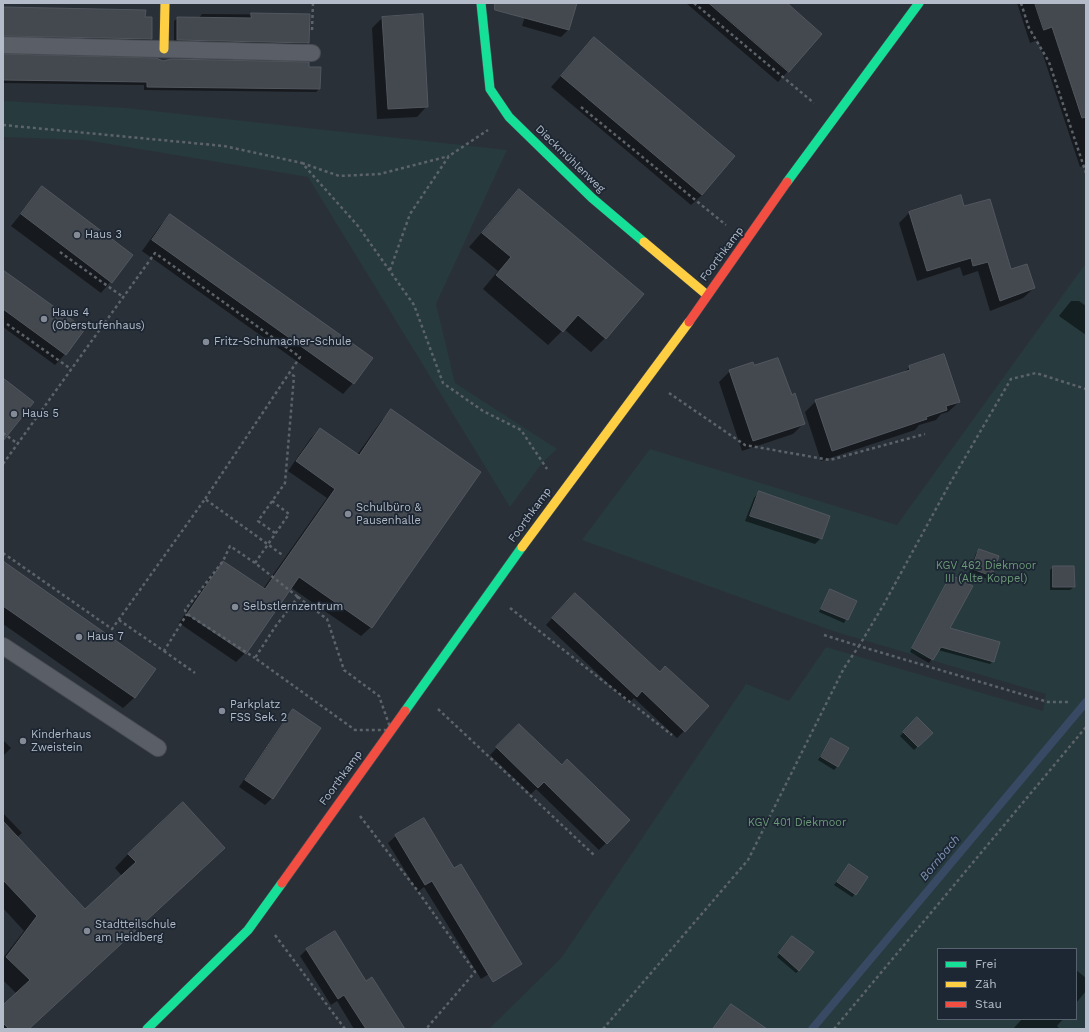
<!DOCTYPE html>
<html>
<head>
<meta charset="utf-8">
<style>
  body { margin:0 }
  #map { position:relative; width:1089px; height:1032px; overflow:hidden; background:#2a3038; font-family:"Work Sans",sans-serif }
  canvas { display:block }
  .frame { position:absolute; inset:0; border:4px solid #b4bcc9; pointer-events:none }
  .legend { position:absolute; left:937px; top:948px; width:140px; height:72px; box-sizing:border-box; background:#1d2633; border:1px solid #59626f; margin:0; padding:5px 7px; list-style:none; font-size:12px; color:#b4bcc9 }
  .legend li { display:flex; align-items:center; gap:8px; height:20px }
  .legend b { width:20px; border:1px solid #59626f }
</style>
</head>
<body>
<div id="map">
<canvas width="1089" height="1032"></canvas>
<div class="frame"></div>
<ul class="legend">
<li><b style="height:5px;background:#16e098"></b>Frei</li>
<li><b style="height:5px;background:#ffcf43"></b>Zäh</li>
<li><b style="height:5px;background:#f24e42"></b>Stau</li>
</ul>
</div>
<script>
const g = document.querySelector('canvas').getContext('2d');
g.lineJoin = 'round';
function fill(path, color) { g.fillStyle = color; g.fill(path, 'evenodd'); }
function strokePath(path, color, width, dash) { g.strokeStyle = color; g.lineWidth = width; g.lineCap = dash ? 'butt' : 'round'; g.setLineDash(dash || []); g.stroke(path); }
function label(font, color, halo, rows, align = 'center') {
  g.font = font + ' "Work Sans",sans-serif'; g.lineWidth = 3.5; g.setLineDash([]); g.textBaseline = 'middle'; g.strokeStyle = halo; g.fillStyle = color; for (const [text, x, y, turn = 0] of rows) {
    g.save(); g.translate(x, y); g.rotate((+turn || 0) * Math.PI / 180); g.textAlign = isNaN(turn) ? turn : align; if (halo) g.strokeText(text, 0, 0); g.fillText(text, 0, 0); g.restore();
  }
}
const green = new Path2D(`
  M3,101L126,108L507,150L436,304L455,383L557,449L542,463L510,507L308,177L85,140L3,137Z
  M1086,263V1029H489L562,957L746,684L789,701L826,647L1043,711L1046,694L833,631L582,540L650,449L897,525ZM938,949H1076V1019H938Z`);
const shadow = new Path2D(`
  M529,3H575L568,30L561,37L522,26Z
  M686,3H785L788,71L778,82Z
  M1017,3H1084L1086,10V165L1080,167L1038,40L1030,43Z
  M3,8L144,18L151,39L147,42L3,39Z
  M202,14L309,15L308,43L305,46L174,43V21L178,18H199Z
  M382,18L427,106L417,117L377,119L372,28Z
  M594,39L702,195L691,205L551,87Z
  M3,55L320,68L319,89L316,92L144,90V85L3,83Z
  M42,188L132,256L101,293L11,226Z
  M519,190L605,338L591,352L564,329L548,345L483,289L498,271L469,247Z
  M960,196L964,208L1010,270L1034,288L1023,298L990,311L978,271L963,276L960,267L917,281L899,223L909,213Z
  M170,215L353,383L343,394L142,251L160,226Z
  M3,271L65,354L55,365L3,327Z
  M1071,301H1079L1086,306V335L1059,316Z
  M753,367L791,396L804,423L793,434L742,451L719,382L730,371Z
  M910,367L959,402L948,412L941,414L936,420L919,425L915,430L821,461L805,412L816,401L903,373Z
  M392,411L371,627L361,636L290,587L245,653L236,662L179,623L214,572L224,562L263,589L327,498L288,471L311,438L320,429L357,455L382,420Z
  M759,492L821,538L815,544L745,521L754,498Z
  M979,550L997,557L991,576L988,579L969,573L976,553Z
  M3,562L155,669L134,698L123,708L3,624Z
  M1053,567L1074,587L1070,590H1050V570Z
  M951,576L949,629L993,661L990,664L938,650L929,663L910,652Z
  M830,591L856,601L844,623L819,612Z
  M568,601L684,731L677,738L634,698L629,703L546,625Z
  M293,711L272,798L265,805L239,787L286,718Z
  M917,719L931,733L914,750L900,736Z
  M519,725L561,766L629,820L599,850L536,789L531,794L490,755Z
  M832,739L838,766L834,770L818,760Z
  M3,740L11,748L3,756Z
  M3,813L22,833L17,837L85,910L122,876L115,868L128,854L224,848L29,1029H3V1007L17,994L3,980V958L24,931L3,908Z
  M423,819L508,962L481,979L424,887L418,892L388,843L396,836Z
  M849,866L855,894L852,897L834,885Z
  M789,941L799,970L796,973L777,957Z
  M307,949L366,982L400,1029H354L337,1001L331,1005L300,956Z
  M1076,970L1086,978V991L1076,1003Z
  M1022,1019H1063L1057,1026L1060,1029H1013Z`);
const stream = new Path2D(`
  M812,1029L1086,702`);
const building = new Path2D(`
  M495,3H577L569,30L495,10Z
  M709,3H787L822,34L789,72Z
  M1035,3H1086V117L1082,118L1052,27L1044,30Z
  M3,7L146,10L145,17H152V39L3,36Z
  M251,13L310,14L309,43L177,40V17L251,18Z
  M423,14L428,107L388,109L382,17Z
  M594,37L735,156L702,195L561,76Z
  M3,54L156,58L163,61L171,59L309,62V67H321L320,89L147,87V82L3,80Z
  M42,186L133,255L112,283L21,214Z
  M519,189L644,294L606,339L578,315L563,332L496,275L511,257L482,233Z
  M961,195L964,206L990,199L1011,269L1027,264L1035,288L1000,301L988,262L973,266L971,258L927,271L909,212Z
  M170,214L373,358L354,384L152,240Z
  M3,270L85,329L66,355L3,309Z
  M944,354L960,402L946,406L947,410L926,417L927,419L832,451L815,400L910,370L909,366Z
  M778,358L792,395L795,393L805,424L753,441L729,370L753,362L754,365Z
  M3,378L34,402L3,441Z
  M391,409L481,472L372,628L299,577L246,654L187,614L223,561L265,589L335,489L296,461L320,428L359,455Z
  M759,491L830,516L822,539L750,516Z
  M979,549L999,556L992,576L972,569Z
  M3,561L156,669L135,698L3,606Z
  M1053,566H1074L1075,587H1053Z
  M951,575L973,586L950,628L1000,642L994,662L941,647L933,660L912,648Z
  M830,589L857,601L848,620L821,609Z
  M575,593L660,672L665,666L709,706L685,732L642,691L637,697L552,618Z
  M293,709L321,728L273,799L245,780Z
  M917,717L933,733L918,747L903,732Z
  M519,724L562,765L567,759L630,820L607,844L544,782L538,788L496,747Z
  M831,738L849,748L838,767L821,757Z
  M183,802L225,848L29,1029H9L3,1023V1005L30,980L6,957L37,916L3,880V821L85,909L136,862L128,854Z
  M424,818L454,868L461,864L522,964L493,982L432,881L425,885L395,835Z
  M849,864L868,877L856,895L837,882Z
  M335,931L366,981L372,977L405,1029H366L344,995L338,999L306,949Z
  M792,936L814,952L799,971L779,953Z
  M731,1004L767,1029H713Z`);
const path = new Path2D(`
  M694,3L814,103
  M1021,3L1029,28L1049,62L1086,173
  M312,30L313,3
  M581,107L726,225
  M3,125L224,146L302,163L358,226L414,305L443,383L483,411L521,430L547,469
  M302,163L339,176L380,174L449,156
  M60,252L123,297
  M390,270L410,214L449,156L488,130
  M7,324L71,369
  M669,393L745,445L830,460L925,434
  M3,433L18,444
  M3,464L155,253L300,357L205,499
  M272,501L289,514L255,563L298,597
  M275,533L258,521L285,483L294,376L289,373
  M3,553L112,629L205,499L284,556
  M255,563L230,546L223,561L185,610L187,614L255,658
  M298,597L327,619L344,670L379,696L391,730H355L255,658L275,627Z
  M510,608L672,735
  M119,620L164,651L187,614
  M824,635L859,646L884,604L949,485L1011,379L1036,373L1086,389
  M164,651L195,673
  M438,709L594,855
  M360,816L417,890L475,972L426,1029
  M275,935L345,1029
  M603,1029L748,860L844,668L859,646L1048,702H1068
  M834,1029L1086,727`);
const lane = new Path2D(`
  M3,45L312,53
  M3,646L158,748`);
const fast = new Path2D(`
  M481,3L490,89L509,117L592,198L644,242
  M787,182L919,3
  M405,711L522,547
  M147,1029L248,930L282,883`);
const slow = new Path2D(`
  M164,49L165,3
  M644,242L707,295
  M522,547L689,322`);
const jam = new Path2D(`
  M689,322L787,182
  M282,883L405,711`);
const markers = [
  [77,235,4,"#848b96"],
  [44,319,4,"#848b96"],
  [206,342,4,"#848b96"],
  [14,414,4,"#848b96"],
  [348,514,4,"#848b96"],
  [235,607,4,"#848b96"],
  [79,637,4,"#848b96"],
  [222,711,4,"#848b96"],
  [23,741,4,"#848b96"],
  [87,931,4,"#848b96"]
];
const streetNames = [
  ["Dieckmühlenweg",570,159,44],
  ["Foorthkamp",722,254,-53],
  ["Foorthkamp",530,515,-54],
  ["Foorthkamp",341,778,-54]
];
const poiNames = [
  ["Haus 3",85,235],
  ["Haus 4",52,313],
  ["(Oberstufenhaus)",52,326],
  ["Fritz-Schumacher-Schule",214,342],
  ["Haus 5",22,414],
  ["Schulbüro &",356,508],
  ["Pausenhalle",356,521],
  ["Selbstlernzentrum",243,607],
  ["Haus 7",87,637],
  ["Parkplatz",230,705],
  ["FSS Sek. 2",230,718],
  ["Kinderhaus",31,735],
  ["Zweistein",31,748],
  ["Stadtteilschule",95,925],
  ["am Heidberg",95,938]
];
const parkNames = [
  ["KGV 462 Diekmoor",986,566],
  ["III (Alte Koppel)",986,579],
  ["KGV 401 Diekmoor",797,823]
];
const waterNames = [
  ["Bornbach",940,858,-50]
];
fill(green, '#273a3e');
fill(shadow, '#0007');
strokePath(stream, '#384963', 8);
fill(building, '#444950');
strokePath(building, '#52575f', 1);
strokePath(lane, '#484c53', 18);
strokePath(fast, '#484c53', 10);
strokePath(slow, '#484c53', 10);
strokePath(jam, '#484c53', 10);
strokePath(path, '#5d636a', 2.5, [3, 3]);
strokePath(lane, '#5a5e66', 16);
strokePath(fast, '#16e098', 9);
strokePath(slow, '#ffcf43', 9);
strokePath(jam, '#f24e42', 9);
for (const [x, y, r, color] of markers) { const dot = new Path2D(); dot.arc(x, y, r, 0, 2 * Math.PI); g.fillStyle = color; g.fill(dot); strokePath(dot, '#1d2633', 1.5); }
label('11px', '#b4bcc9', '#1d2633', streetNames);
label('11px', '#b4bcc9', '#1d2633', poiNames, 'left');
label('11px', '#6b9a76', '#1d2633', parkNames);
label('italic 12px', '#7c92b1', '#1d2633', waterNames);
</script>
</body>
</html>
